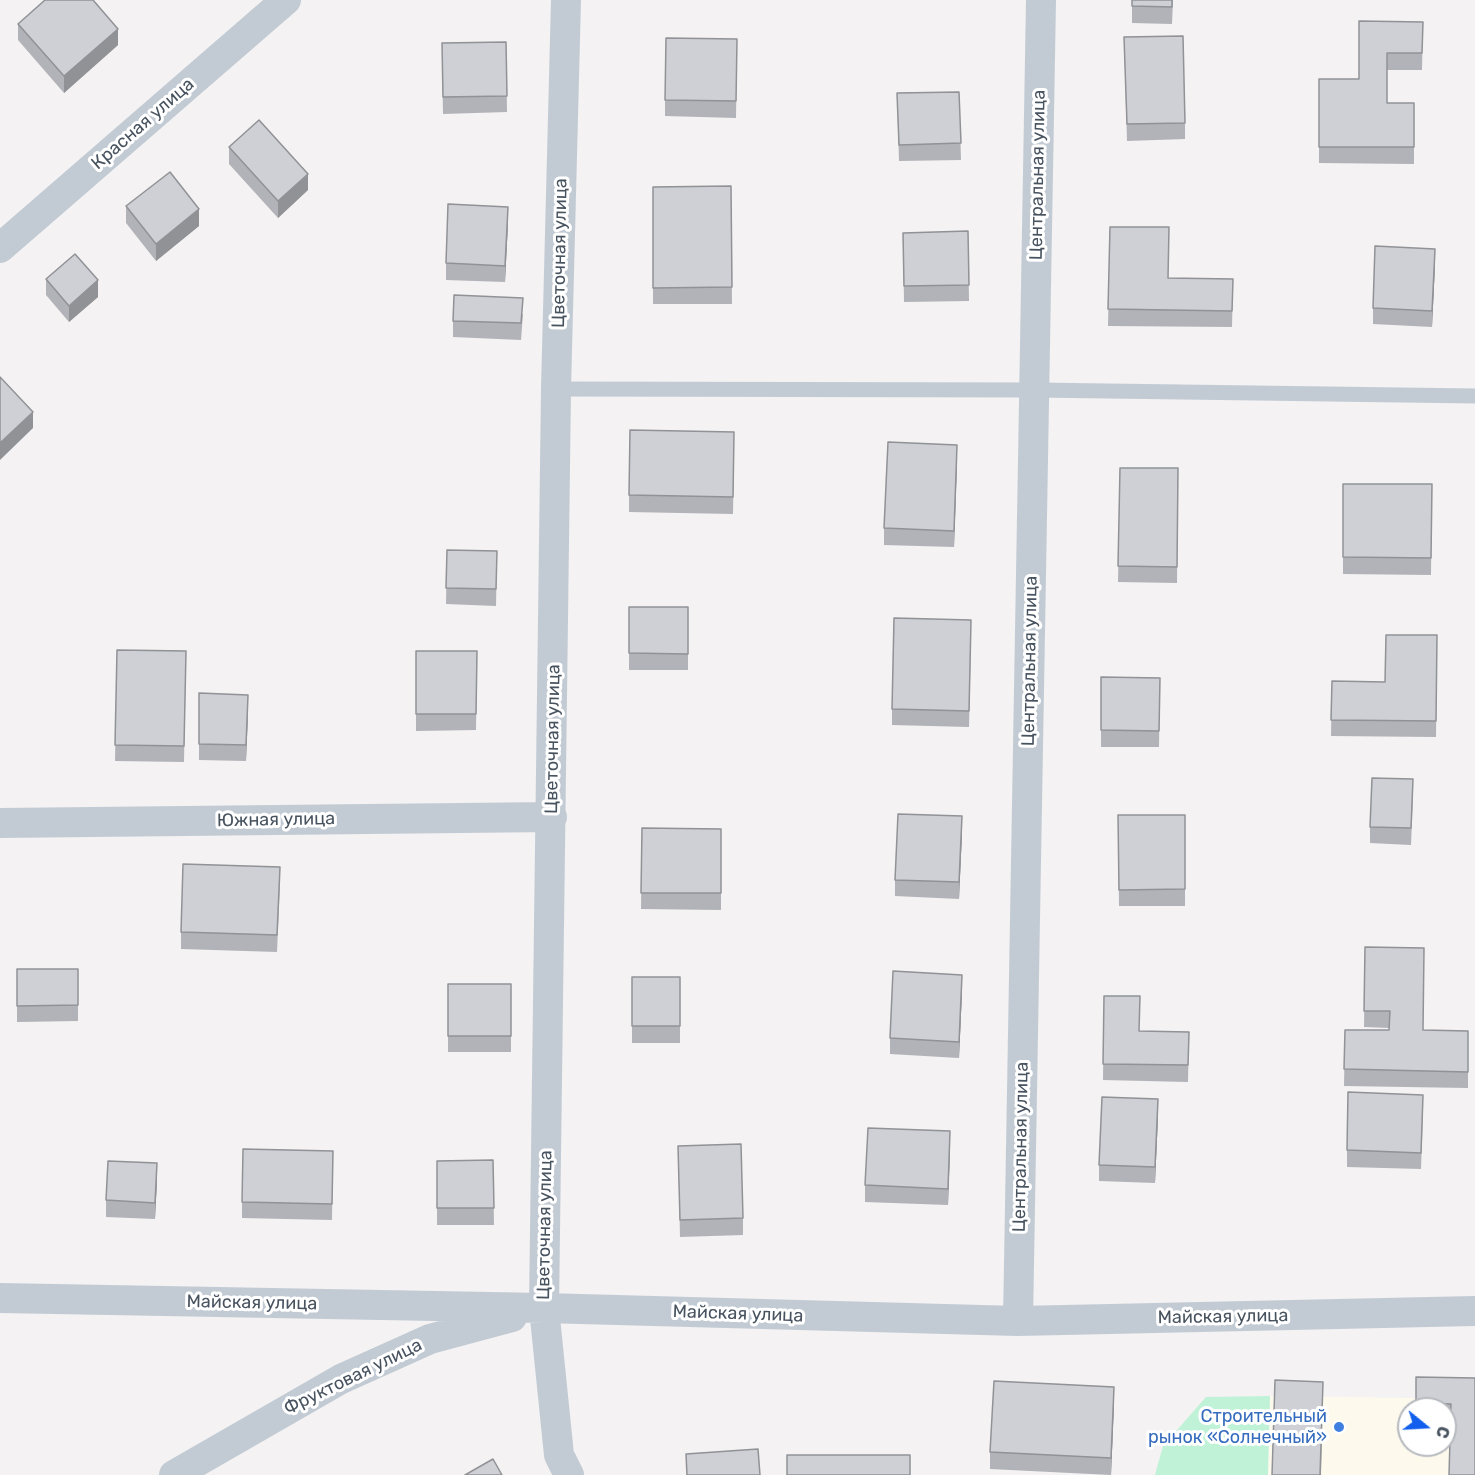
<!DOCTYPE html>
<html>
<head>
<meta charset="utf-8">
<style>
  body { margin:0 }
  #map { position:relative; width:1475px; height:1475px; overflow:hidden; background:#f4f2f2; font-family:Rubik,sans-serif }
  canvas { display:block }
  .north { position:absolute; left:1397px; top:1397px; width:60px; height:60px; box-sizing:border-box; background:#fff; border:2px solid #b6babf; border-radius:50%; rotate:108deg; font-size:16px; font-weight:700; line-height:24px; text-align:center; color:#485360 }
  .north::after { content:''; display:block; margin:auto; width:21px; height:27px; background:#125fee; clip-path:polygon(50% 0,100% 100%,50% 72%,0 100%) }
</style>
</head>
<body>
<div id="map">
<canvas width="1475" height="1475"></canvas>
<div class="north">С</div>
</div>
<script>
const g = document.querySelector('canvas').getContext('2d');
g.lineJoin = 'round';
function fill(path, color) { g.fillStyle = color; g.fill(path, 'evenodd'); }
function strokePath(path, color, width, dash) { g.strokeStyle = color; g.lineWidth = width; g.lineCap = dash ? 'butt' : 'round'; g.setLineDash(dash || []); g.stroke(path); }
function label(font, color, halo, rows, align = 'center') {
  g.font = font + ' Rubik,sans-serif'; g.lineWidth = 6; g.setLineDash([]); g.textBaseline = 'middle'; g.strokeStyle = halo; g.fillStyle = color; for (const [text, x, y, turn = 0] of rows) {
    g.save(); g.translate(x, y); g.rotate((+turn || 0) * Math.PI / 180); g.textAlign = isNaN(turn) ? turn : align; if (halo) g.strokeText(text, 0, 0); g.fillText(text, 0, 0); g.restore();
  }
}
const commercial = new Path2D(`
  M1270,1396L1475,1399V1475H1268ZM1409,1409H1445V1445H1409Z`);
const green = new Path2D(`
  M1270,1396L1268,1475H1155L1163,1446L1206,1397Z`);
const lane = new Path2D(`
  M556,389L1035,390L1475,396`);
const street = new Path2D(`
  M566,0L556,389L544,1308L559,1455L569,1475
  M0,248L286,0
  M0,823L552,817
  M0,1298L544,1308L1018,1321L1475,1311
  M1018,1321L1041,0
  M174,1475L341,1379L430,1339L512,1317`);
const wall = new Path2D(`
  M1132,0H1173L1172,24L1132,23Z
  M1423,22L1422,70H1387V103H1414V164L1319,163V79H1359Z
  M18,24L118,45L64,93L18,40Z
  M1124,37L1185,123V139L1127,141Z
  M737,39L736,118L665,116V100Z
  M506,42L507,112L443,114L442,59Z
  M959,92L961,160L899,161L897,93Z
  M229,147L308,190L278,218L229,164Z
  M731,186L732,304H653V187Z
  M126,206L199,226L156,261L126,223Z
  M508,223L505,282L446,280V263Z
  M1110,227L1168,278L1233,279L1232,327L1108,326Z
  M968,231L969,301L904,302L903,233Z
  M1435,265L1432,327L1373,324V308Z
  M46,279L98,297L69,322L46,295Z
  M523,314L521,340L453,337V321Z
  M734,449L733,514L629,512V495Z
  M957,462L954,547L884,545V528Z
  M1120,468H1178L1177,583L1118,582Z
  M1343,484H1432L1431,575L1343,574Z
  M447,550L497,551L496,606L446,604Z
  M629,607H688V670H629Z
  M1437,635L1436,737L1331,736L1332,681L1385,682Z
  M971,637L969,727L892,725V709Z
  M117,650L186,651L184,762L115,761Z
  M416,651H477L476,730L416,731Z
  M1101,677L1160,678L1159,747H1101Z
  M199,693L248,712L246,761L199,760Z
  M1413,796L1411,845L1370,843V827Z
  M1118,815H1185V906H1119Z
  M642,828L721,829V910L641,909Z
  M962,833L959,899L895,896V880Z
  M280,883L277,952L181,949V932Z
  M1365,947L1423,1030L1468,1031V1088L1344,1086L1345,1030H1389V1028L1364,1027Z
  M17,969H78V1021L17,1022Z
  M632,977H680V1043H632Z
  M448,984H511V1052H448Z
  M962,992L959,1058L890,1054V1038Z
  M1104,996L1139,1031L1189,1032L1188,1082L1103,1080Z
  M1423,1112L1421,1169L1347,1167V1150Z
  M1158,1116L1155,1183L1099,1181V1165Z
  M678,1146L743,1218V1235L680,1237Z
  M950,1148L948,1205L865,1202V1185Z
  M333,1151L332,1220L242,1218V1202Z
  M493,1160L494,1225H437V1161Z
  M157,1180L155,1219L106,1217V1200Z
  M1416,1377L1475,1378L1450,1428H1445V1409H1416Z
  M1114,1403L1111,1475L990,1469V1452Z`);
const shadedWall = new Path2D(`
  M118,29V45L64,93V76Z
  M308,174V190L278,218V201Z
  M508,207V223L505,282V266Z
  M199,209V226L156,261V244Z
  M1435,249V265L1432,327V311Z
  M98,280V297L69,322V306Z
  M33,412V428L0,460V443Z
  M957,445V462L954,547V531Z
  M248,695V712L246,761V745Z
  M962,816V833L959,899V882Z
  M962,975V992L959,1058V1042Z
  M1158,1099V1116L1155,1183V1167Z
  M950,1131V1148L948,1205V1189Z
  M157,1163V1180L155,1219V1203Z
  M1323,1382L1321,1475H1320Z
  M1114,1387V1403L1111,1475V1458Z`);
const building = new Path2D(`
  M45,0H93L118,29L64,76L18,24Z
  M1132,0H1172V7L1132,6Z
  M1359,21L1423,22L1422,53H1387V103H1414V147H1319V79H1359Z
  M1183,36L1185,123L1127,124L1124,37Z
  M666,38L737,39L736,101L665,100Z
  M506,42L507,96L443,97L442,43Z
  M959,92L961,143L899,145L897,93Z
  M259,120L308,174L278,201L229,147Z
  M170,172L199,209L156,244L126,206Z
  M731,186L732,287L653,288V187Z
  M448,204L508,207L505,266L446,263Z
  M1110,227H1169L1168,278L1233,279L1232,311L1108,309Z
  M968,231L969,285L904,286L903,233Z
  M1375,246L1435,249L1432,311L1373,308Z
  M75,254L98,280L69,306L46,279Z
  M454,295L523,298L521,323L453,321Z
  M0,377L33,412L0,443Z
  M630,430L734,432L733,497L629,495Z
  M888,442L957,445L954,531L884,528Z
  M1120,468H1178L1177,567L1118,566Z
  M1343,484H1432L1431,558L1343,557Z
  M447,550L497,551L496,589L446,588Z
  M629,607H688V654L629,653Z
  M894,618L971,620L969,711L892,709Z
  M1386,635H1437L1436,721L1331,720L1332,681L1385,682Z
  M117,650L186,651L184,746L115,745Z
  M416,651H477L476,714H416Z
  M1101,677L1160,678L1159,731L1101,730Z
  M199,693L248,695L246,745L199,744Z
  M1372,778L1413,779L1411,828L1370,827Z
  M898,814L962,816L959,882L895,880Z
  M1118,815H1185V889L1119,890Z
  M642,828L721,829V893H641Z
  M183,864L280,867L277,935L181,932Z
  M1365,947L1424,948L1423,1030L1468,1031V1072L1344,1069L1345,1030H1389L1390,1011H1364Z
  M17,969H78V1005L17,1006Z
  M893,971L962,975L959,1042L890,1038Z
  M632,977H680V1026H632Z
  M448,984H511V1036H448Z
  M1104,996H1140L1139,1031L1189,1032L1188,1065L1103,1064Z
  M1348,1092L1423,1095L1421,1153L1347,1150Z
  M1102,1097L1158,1099L1155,1167L1099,1165Z
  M868,1128L950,1131L948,1189L865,1185Z
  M741,1144L743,1218L680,1220L678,1146Z
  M243,1149L333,1151L332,1204L242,1202Z
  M493,1160L494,1208H437V1161Z
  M108,1161L157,1163L155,1203L106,1200Z
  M1416,1377L1475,1378V1475H1449L1451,1404L1416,1403Z
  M1275,1380L1323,1382L1320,1475H1272Z
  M994,1381L1114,1387L1111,1458L990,1452Z
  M758,1449L760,1475H687L686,1454Z
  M787,1455H910V1475H787Z
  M493,1459L502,1475H465Z`);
const markers = [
  [1339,1427,6,"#3f7fe0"]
];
const streetNames = [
  ["Красная улица",143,124,-41],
  ["Центральная улица",1038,175,-89],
  ["Цветочная улица",560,253,-89],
  ["Центральная улица",1030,661,-89],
  ["Цветочная улица",553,739,-89],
  ["Южная улица",276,820,-1],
  ["Центральная улица",1021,1147,-89],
  ["Цветочная улица",545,1225,-89],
  ["Майская улица",252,1303,1],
  ["Майская улица",738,1314,2],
  ["Майская улица",1223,1317,-1],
  ["Фруктовая улица",353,1377,-26]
];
const shopNames = [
  ["Строительный",1327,1417],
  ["рынок «Солнечный»",1327,1438]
];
fill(commercial, '#fdfaed');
fill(green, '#c0f2d8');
strokePath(lane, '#c2cbd4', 15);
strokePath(street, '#c2cbd4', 30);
fill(wall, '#b1b3b8');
fill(shadedWall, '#909296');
fill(building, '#ced0d6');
strokePath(building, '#909296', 1.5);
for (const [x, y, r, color] of markers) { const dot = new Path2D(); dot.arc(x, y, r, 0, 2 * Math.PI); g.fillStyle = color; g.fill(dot); strokePath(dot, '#fff', 2); }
label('18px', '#485360', '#fff', streetNames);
label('18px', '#366cbe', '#fff', shopNames, 'right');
</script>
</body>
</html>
